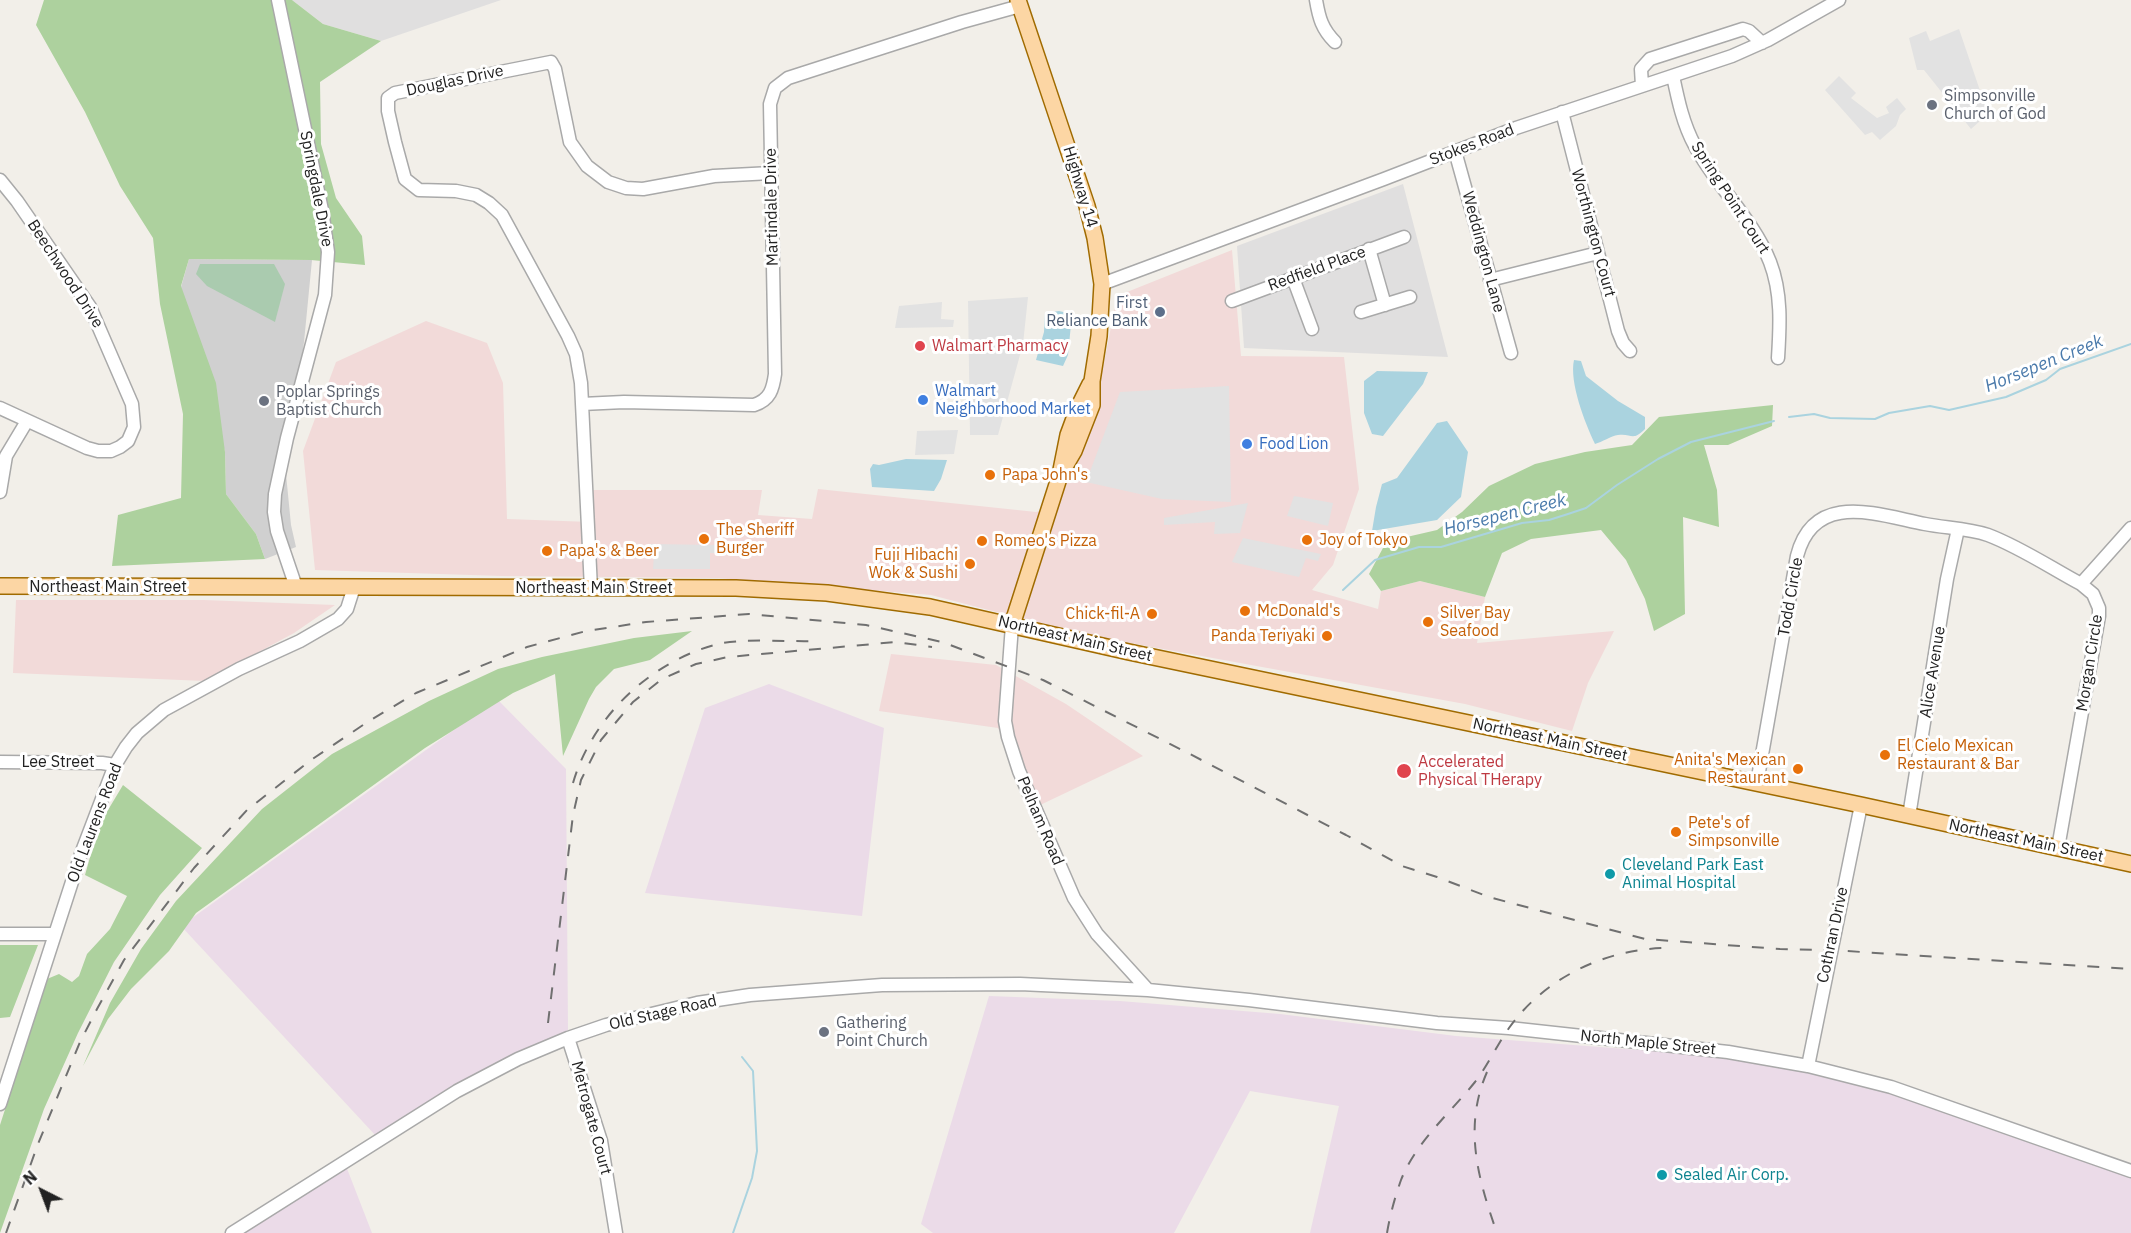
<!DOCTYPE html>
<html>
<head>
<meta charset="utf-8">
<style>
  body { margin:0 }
  #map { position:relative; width:2131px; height:1233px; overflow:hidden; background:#f2efe9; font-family:"IBM Plex Sans",sans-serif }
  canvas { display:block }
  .north { position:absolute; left:12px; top:1161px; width:60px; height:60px; -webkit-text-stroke:4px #fff; paint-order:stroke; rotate:318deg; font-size:16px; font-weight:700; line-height:24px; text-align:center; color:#222 }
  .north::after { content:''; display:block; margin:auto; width:21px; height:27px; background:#222; clip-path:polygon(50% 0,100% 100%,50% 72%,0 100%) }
</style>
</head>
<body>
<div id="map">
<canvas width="2131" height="1233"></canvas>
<div class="north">N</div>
</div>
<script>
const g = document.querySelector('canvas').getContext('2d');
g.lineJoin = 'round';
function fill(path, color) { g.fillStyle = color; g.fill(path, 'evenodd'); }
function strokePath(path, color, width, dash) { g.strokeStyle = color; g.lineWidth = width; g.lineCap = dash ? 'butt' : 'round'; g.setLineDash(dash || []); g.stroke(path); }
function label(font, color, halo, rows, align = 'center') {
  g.font = font + ' "IBM Plex Sans",sans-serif'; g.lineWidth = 6; g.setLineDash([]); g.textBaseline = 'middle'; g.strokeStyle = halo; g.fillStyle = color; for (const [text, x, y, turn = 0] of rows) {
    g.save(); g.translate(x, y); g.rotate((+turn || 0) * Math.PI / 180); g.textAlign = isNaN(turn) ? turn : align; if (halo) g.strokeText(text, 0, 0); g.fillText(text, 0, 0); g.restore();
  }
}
const residential = new Path2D(`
  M292,0H501L381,41L323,24Z
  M1403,184L1448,357L1244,348L1237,246Z`);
const commercial = new Path2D(`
  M1232,250L1241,356L1344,357L1359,489L1333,565L1312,590L1378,609L1381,591L1420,581L1485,597L1477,643L1614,631L1588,683L1572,731L1465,704L1081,634L931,595L718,578L502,576L315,570L303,451L336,362L426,321L487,343L503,383L507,519L591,522L592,490H762L758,515L812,519L818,489L1036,512L1058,505L1103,368L1117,296Z
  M16,600H204L335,605L294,633L205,681L13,673Z
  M891,654L996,665L1066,704L1143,756L1036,807L998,728L879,711Z`);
const industrial = new Path2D(`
  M769,684L884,728L862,916L645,893L705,708Z
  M497,699L566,769L568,1030L499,1063L376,1136L181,926Z
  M989,996L1120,1001L1280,1014L1456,1036L1809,1063L2131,1172V1233H1310L1339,1106L1250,1091L1174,1233H933L921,1224Z
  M346,1166L372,1233H245Z`);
const religious = new Path2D(`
  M189,259L312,260L304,342L286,474L291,525L296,547L265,559L256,534L226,494L225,452L181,287Z`);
const forest = new Path2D(`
  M44,0H292L323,24L381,41L320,82L321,144L336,198L362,236L365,265L311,260L189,259L181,286L216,383L225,452L226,494L256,534L265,559L112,566L118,515L181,498L183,414L160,304L153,238L120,186L85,112L36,25Z
  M1773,405L1772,426L1728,445H1704L1717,490L1719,527L1683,517L1685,614L1654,631L1645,599L1626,560L1601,530L1531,539L1502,553L1485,597L1420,581L1381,591L1369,574L1383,548L1398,539L1437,530L1462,512L1489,486L1535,464L1585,452L1632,445L1659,417Z
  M692,631L650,660L614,669L596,687L589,699L563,756L555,674L513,693L425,748L196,913L169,951L131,989L108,1019L83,1066L110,1003L141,949L176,901L262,809L332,754L429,701L498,669L542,657L634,638Z
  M123,785L202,848L160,895L114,962L78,1033L44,1109L0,1233V1125L47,979L59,974L72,982L79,976L87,954L110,929L127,896L85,875L99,825Z
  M0,945H38L10,1017L0,1018Z`);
const cemetery = new Path2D(`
  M200,264H274L285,284L275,322L207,286L196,274Z`);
const parking = new Path2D(`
  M1959,29L1988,114L1971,129L1924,70H1917L1909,38L1926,31L1930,41Z
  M1839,76L1856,93L1851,98L1877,118L1889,113L1886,107L1897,98L1906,109L1900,115L1896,126L1880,140L1872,132L1865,135L1825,90Z
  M1028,297L1023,344L998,435H970L968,301Z
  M942,302L941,319L954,320L953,327L895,328L899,306Z
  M1229,386L1231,502L1162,499L1086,482L1120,392Z
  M958,430L954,454L915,455L917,431Z
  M1294,496L1333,503L1328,526L1287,516Z
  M1248,503L1240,533L1214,534L1215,522L1164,525V518Z
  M1243,538L1321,554L1318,561L1306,558L1299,577L1232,562Z
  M650,544L717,545L716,553H710V569H653L654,554H649Z`);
const water = new Path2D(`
  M1059,311L1072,314L1068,355L1063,366L1036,360L1044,332L1045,313Z
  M1574,360L1581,361L1586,376L1618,401L1645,417V429C1632,442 1632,433 1618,435C1611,436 1602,442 1595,444C1585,423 1569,382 1574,360Z
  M1377,371L1428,372L1423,384L1383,436L1372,434L1364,413V381Z
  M1447,421L1468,452L1461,497L1437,520L1372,531L1376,507L1382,484L1397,478L1437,423Z
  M906,459L947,460L941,479L934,491L872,487L870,469L873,464L879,465Z`);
const stream = new Path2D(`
  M1789,417L1814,414L1830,418L1875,419L1889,413L1930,406L1949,410L2006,397L2046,380L2060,369L2131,344
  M1343,590L1375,560L1419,547H1441L1522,523L1549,520L1568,514L1586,508L1617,485L1658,459L1691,442L1774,421
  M733,1233L752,1178L757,1151L753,1071L742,1057`);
const minor = new Path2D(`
  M278,0L322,210L328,252L325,295L287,438L275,494L274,512L277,531L296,587
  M1316,0C1319,18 1322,29 1335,42
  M1673,76C1678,100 1683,124 1695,146C1717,187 1753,219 1770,262C1782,293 1780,326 1778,358
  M1642,86L1641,69L1650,59L1743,29L1749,31L1762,43
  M1562,112L1618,331L1623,343L1630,351
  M1455,151L1511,353
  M1369,249L1385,305
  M1293,278L1312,329
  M1490,280L1598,253
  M1102,284L1384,179L1516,128L1732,56L1768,40L1839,0
  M1232,301L1404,237
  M1361,312L1410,297
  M582,404L624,402L754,405C770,400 773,389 775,374L770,104L775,88L788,78L962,22L1020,6
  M0,408L87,448L98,451H111L120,447L128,441L134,427L132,404L90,307L17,201L0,180
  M0,492L6,456L27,421
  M2081,584L2131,528
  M591,589L581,383L576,354L568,336L502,215L489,203L476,195L456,191L419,190L405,179L395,142L388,111V98L395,93L551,62L555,69L570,142L587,166L608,182L626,188L643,189L714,176L771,173
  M1012,625L1005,721L1008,737L1019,771L1074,898L1097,934L1148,990
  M0,762L102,763L115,765
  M1757,783L1797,556C1814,490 1878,515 1925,524C1945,528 1968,528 1988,535C2020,547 2051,568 2081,584L2093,594L2099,608V616L2058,848
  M1909,816L1947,579L1958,529
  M0,934H54
  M568,1038L601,1141L616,1233
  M1808,1066L1861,805
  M0,1104L81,854L115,765L126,747L137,733L164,710L239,669L300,641L338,619L347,609L354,587
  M232,1233L457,1091L518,1059L568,1038L606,1025L697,1003L750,995L882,985L1020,984L1148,990L1249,1000L1437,1023L1509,1028L1728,1052L1808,1066L1891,1087L2131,1171`);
const major = new Path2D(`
  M1018,0L1087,206L1095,238L1102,284L1099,336L1092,381V405L1074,451L1060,475
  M0,586L736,588L827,593L930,607L1129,652L1861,805L2131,864
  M1012,625L1060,475L1068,435L1078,408L1090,384`);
const rail = new Path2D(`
  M573,783C592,717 651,661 718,644C743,638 787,642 815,641
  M548,1023L573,815L581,780L601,740L633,702L662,679L696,664L728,657L896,642L932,647
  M1487,1072C1463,1127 1478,1179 1497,1233
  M6,1233L38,1144L80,1042L97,1009L124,960L194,868L247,810L311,760L369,721L416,693L527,647L586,631L646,622L749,614L866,625L942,642L1043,680L1186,752L1346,835L1402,866L1437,877L1489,897L1645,939L1780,949L1830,950L2131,969
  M1387,1233C1390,1215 1395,1197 1401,1180C1416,1142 1450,1113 1475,1082C1488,1065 1497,1045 1509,1028C1545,977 1609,947 1671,948`);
const markers = [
  [1932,105,6,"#6b7280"],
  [1160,312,6,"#5c6f8a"],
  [920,346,6,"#e0444e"],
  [923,400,6,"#3f7fe0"],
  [264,401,6,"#6b7280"],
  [1247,444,6,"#3f7fe0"],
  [990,475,6,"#e8710a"],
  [704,539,6,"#e8710a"],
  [1307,540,6,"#e8710a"],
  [982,541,6,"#e8710a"],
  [547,551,6,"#e8710a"],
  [970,564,6,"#e8710a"],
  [1245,611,6,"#e8710a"],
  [1152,614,6,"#e8710a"],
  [1428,622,6,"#e8710a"],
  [1327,636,6,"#e8710a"],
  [1885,755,6,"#e8710a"],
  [1798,769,6,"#e8710a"],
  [1404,771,8,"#e0444e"],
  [1676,832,6,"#e8710a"],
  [1610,874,6,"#0f9aa8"],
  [824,1032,6,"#6b7280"],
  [1662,1175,6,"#0f9aa8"]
];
const streetNames = [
  ["Douglas Drive",455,81,-12],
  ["Stokes Road",1472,145,-21],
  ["Highway 14",1080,187,73],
  ["Springdale Drive",316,189,79],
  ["Spring Point Court",1730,198,57],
  ["Martindale Drive",772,207,-91],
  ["Worthington Court",1593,233,75],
  ["Weddington Lane",1483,252,75],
  ["Redfield Place",1317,269,-20],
  ["Beechwood Drive",65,274,57],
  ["Northeast Main Street",108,587],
  ["Northeast Main Street",594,588],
  ["Todd Circle",1791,597,-80],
  ["Northeast Main Street",1075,639,13],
  ["Morgan Circle",2090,663,-81],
  ["Alice Avenue",1933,672,-81],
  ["Northeast Main Street",1550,740,12],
  ["Lee Street",58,762],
  ["Pelham Road",1040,821,67],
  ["Old Laurens Road",95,823,-69],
  ["Northeast Main Street",2026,841,12],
  ["Cothran Drive",1833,935,-78],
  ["Old Stage Road",663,1013,-13],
  ["North Maple Street",1648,1043,6],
  ["Metrogate Court",591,1118,75]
];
const worshipNames = [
  ["Simpsonville",1944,96],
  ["Church of God",1944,114],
  ["Poplar Springs",276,392],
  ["Baptist Church",276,410],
  ["Gathering",836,1023],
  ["Point Church",836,1041]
];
const serviceNames = [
  ["First",1148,303],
  ["Reliance Bank",1148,321]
];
const healthNames = [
  ["Walmart Pharmacy",932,346],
  ["Accelerated",1418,762],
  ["Physical THerapy",1418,780]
];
const shopNames = [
  ["Walmart",935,391],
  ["Neighborhood Market",935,409],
  ["Food Lion",1259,444]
];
const foodNames = [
  ["Papa John's",1002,475],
  ["The Sheriff",716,530],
  ["Burger",716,548],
  ["Joy of Tokyo",1319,540],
  ["Romeo's Pizza",994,541],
  ["Papa's & Beer",559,551],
  ["Fuji Hibachi",958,555,"right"],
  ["Wok & Sushi",958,573,"right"],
  ["McDonald's",1257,611],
  ["Silver Bay",1440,613],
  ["Seafood",1440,631],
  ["Chick-fil-A",1140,614,"right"],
  ["Panda Teriyaki",1315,636,"right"],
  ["El Cielo Mexican",1897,746],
  ["Restaurant & Bar",1897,764],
  ["Anita's Mexican",1786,760,"right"],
  ["Restaurant",1786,778,"right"],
  ["Pete's of",1688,823],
  ["Simpsonville",1688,841]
];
const cultureNames = [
  ["Cleveland Park East",1622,865],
  ["Animal Hospital",1622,883],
  ["Sealed Air Corp.",1674,1175]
];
const waterNames = [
  ["Horsepen Creek",2044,364,-22],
  ["Horsepen Creek",1505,515,-14]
];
fill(residential, '#e0dfdf');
fill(commercial, '#f2dad9');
fill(industrial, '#ebdbe8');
fill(religious, '#d0d0d0');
fill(forest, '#add19e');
fill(cemetery, '#aacbaf');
fill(parking, '#e2e2e2');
fill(water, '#aad3df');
strokePath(stream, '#aad3df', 2);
strokePath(minor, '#a9a9a9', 15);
strokePath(major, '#a06b00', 18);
strokePath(minor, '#fff', 12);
strokePath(major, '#fcd6a4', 15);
strokePath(rail, '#707070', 2, [12, 12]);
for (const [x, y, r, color] of markers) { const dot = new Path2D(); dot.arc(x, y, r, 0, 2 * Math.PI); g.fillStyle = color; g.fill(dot); strokePath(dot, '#fff', 2); }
label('16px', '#222', '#fff', streetNames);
label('16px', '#5b616d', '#fff', worshipNames, 'left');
label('16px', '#4e5e75', '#fff', serviceNames, 'right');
label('16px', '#be3a42', '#fff', healthNames, 'left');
label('16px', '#366cbe', '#fff', shopNames, 'left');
label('16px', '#c56008', '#fff', foodNames, 'left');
label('16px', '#0d838f', '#fff', cultureNames, 'left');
label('italic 18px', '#4a7aab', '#fff', waterNames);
</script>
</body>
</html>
